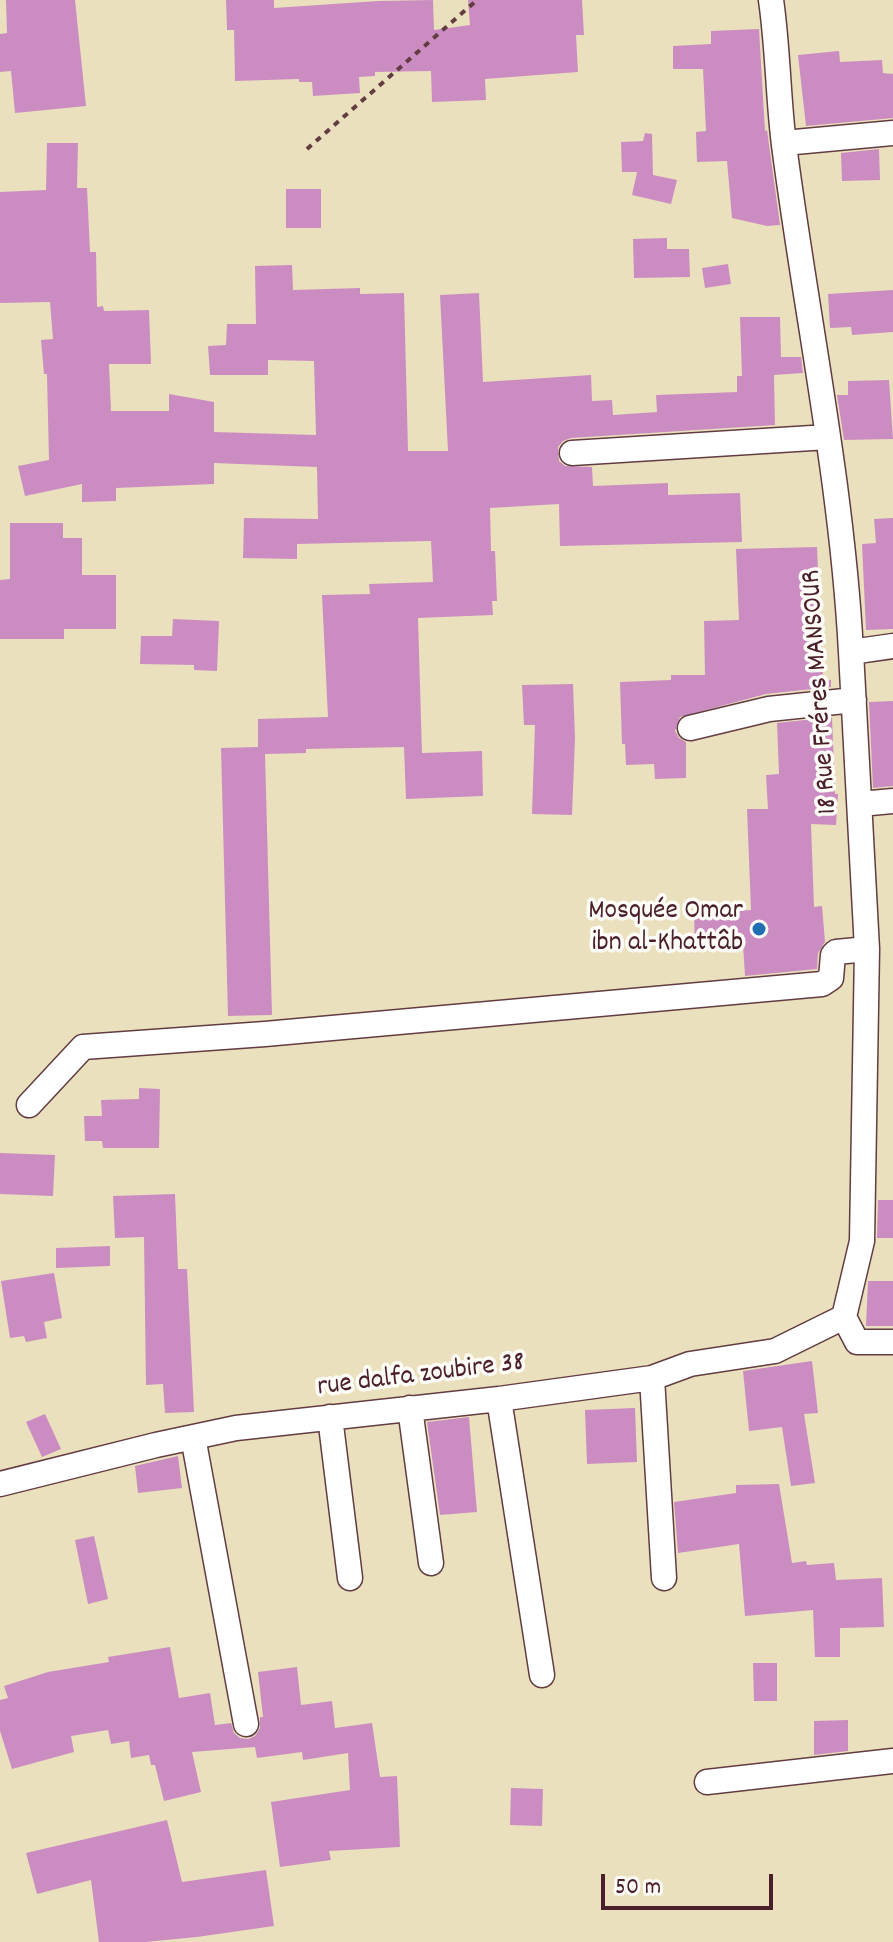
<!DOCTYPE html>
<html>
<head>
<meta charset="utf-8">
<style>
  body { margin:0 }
  #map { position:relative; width:893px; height:1942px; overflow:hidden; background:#eae0bd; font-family:Dekko,sans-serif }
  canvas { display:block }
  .scale { position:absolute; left:601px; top:1874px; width:172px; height:36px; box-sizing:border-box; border:4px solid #4a1f2b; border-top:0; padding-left:10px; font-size:24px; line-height:28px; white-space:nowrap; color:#4a1f2b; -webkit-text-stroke:6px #fdfcf7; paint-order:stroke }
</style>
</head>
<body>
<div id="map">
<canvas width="893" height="1942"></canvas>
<div class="scale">50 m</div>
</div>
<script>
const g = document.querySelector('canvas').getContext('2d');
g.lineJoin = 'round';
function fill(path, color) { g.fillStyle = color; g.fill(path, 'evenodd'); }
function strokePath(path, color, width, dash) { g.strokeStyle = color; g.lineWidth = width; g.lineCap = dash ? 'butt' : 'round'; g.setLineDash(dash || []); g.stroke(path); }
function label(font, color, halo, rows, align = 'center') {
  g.font = font + ' Dekko,sans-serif'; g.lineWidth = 7; g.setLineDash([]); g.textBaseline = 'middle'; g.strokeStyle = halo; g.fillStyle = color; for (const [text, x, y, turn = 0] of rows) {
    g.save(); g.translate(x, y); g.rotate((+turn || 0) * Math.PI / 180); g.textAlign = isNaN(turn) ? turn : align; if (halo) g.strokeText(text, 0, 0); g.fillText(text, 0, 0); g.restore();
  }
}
const building = new Path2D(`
  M6,0H75L86,106L15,113L11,71L0,72V34L7,33Z
  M226,0H274V8L378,1L433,0L434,30L470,25L468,0H582L584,35H576L578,72L485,79L486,100L432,102L431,71L375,72V76L359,77L360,93L313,96L312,82H299V79L235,81L234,30H227Z
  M759,29L765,131L767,130L780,225L767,226L732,218L727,161L697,162L696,132L706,131L703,69H673V46L711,44V31Z
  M839,51L840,62L882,60L883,73L893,74V118L806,126L798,55Z
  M645,133L652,134L653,175L677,180L671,204L632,195L637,172H622L621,142L643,141Z
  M47,143H78L77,188H87L90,252H96L97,307L103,306L104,311L149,310L151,364H109L111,411H169V394L214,402V432L316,435L314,361L268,360V375H210L208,346L226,345L227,324H256L255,266L292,265L293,290L360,288V294L404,293L408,451H448L440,295L479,293L483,382L591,375L592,401L612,400L613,415L657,412L656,395L737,392V376H742L740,317H780L781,357H801L803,373L774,375L775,425L571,438L563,441L558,447L559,461L565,466L592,467L593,486L668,483V495L740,493L742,542L560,546L559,504L490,508L491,551H495L497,601H492L493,615L418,618L422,753L482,751L483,796L406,799L404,747L306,749V753L265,754L272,1015L228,1016L221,748L258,747V719L328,717L322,595L370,594L369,584L433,582L431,541L297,544V559L243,558L244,518L318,519L317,467L214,463V484L116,488V501L82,502V484L25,496L18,466L49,460L47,374H44L41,340L53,339L50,302L0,303V192L46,190Z
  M879,149L880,180L842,181L841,153Z
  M286,189H321V228H286Z
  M667,238V249H689L690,277L634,278L633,239Z
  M728,264L731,284L705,288L702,268Z
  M893,290V332L852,335L851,327L830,328L828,294Z
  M889,380L893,439L844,440L837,395H848V381Z
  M893,518V629L866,630L862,544L876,543L874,519Z
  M10,523H63V538H82V575H116V629H64V639H0V580L10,579Z
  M817,547L823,681L831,680V687L766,694L680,717L675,731L679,738L686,742V778L655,779L654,764L626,765L625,744H622L620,682L671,680V675H705L704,621L739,620L736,549Z
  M173,619L219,621L217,671L194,670V665L140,664L141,636H172Z
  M573,684L575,738L572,815L532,814L535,725H524L522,685Z
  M893,701V786L873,788L869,702Z
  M832,717L835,794H838L836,825L811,824L814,907L822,906L825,942L818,953L817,969L745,976L743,944L695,948L694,913L751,910L747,809H768L766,775L779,774L777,723Z
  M139,1088L160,1089L159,1148H103L102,1141H85L84,1116H102L101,1100L139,1099Z
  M0,1153L55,1155L53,1196L0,1194Z
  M175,1194L178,1269H187L194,1412L165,1413L163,1384L146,1385L144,1237L115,1238L113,1196Z
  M878,1200H893V1238H877Z
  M110,1246V1266L56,1268V1248Z
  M54,1273L62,1318L44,1322L47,1338L26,1342L24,1336L10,1338L1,1281Z
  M868,1281H893V1326H866Z
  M812,1361L818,1413L804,1414L815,1483L791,1486L782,1427L749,1431L743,1371Z
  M635,1408L637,1462L587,1464L585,1410Z
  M45,1414L61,1449L42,1457L26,1422Z
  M469,1417L477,1512L440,1515L427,1422Z
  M178,1456L182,1488L138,1493L135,1466Z
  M779,1484L792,1563L806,1561L807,1565L834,1563L836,1580L882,1578L884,1627L840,1628V1657H815L813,1610L745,1616L739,1544L678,1553L674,1502L736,1493V1485Z
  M94,1536L108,1599L88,1604L75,1540Z
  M170,1647L179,1698L210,1693L215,1725L231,1723L234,1733L240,1738L248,1739L255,1736L260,1728V1717H263L258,1672L297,1667L301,1705L332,1701L335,1728L372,1723L380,1777L397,1776L400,1847L329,1851L331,1860L280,1867L271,1802L350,1790L348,1753L303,1760L302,1752L257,1758L255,1747L192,1752L201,1792L164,1801L155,1765H151L149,1755L131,1758L129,1741L111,1744L108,1730L71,1736L74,1752L12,1769L0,1731V1700L8,1698L4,1686L48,1672L109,1662L108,1657Z
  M753,1663H777V1701H754Z
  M848,1720V1751L814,1755V1721Z
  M511,1788L543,1789L542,1826L510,1825Z
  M167,1820L182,1882L266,1870L274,1926L197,1937L145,1942H99L91,1880L37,1894L26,1853Z`);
const path = new Path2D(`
  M307,149L477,0`);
const minor = new Path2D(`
  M771,0C778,48 778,97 784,145C806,314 842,482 851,652L867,949L862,1241L844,1317L857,1342H893
  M784,143L893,133
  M572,453L828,437
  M851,652L893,646
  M690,728L769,709L854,700
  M860,804L893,801
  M29,1105L83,1047L265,1034L822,984L831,978L833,955L836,952L867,949
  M652,1378L664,1578
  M499,1399L542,1675
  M410,1408L431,1563
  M330,1417L350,1578
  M193,1437L246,1724
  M0,1484L156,1445L236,1428L499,1399L652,1378L690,1364L775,1351L844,1317
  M707,1782L893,1761`);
const markers = [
  [759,929,8,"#1f6fb2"]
];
const streetNames = [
  ["18 Rue Fréres MANSOUR",822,692,-94],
  ["rue dalfa zoubire 38",421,1377,-7]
];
const poiNames = [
  ["Mosquée Omar",743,913],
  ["ibn al-Khattâb",743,945]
];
fill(building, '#cb8dc1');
strokePath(minor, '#623c41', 27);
strokePath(path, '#623c41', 4, [6, 6]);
strokePath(minor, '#fff', 24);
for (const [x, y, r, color] of markers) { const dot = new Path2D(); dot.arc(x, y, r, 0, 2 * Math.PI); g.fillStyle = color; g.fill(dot); strokePath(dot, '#fdfcf7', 3); }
label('28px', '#4a1f2b', '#fdfcf7', streetNames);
label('28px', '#4a1f2b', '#fdfcf7', poiNames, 'right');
</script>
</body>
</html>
